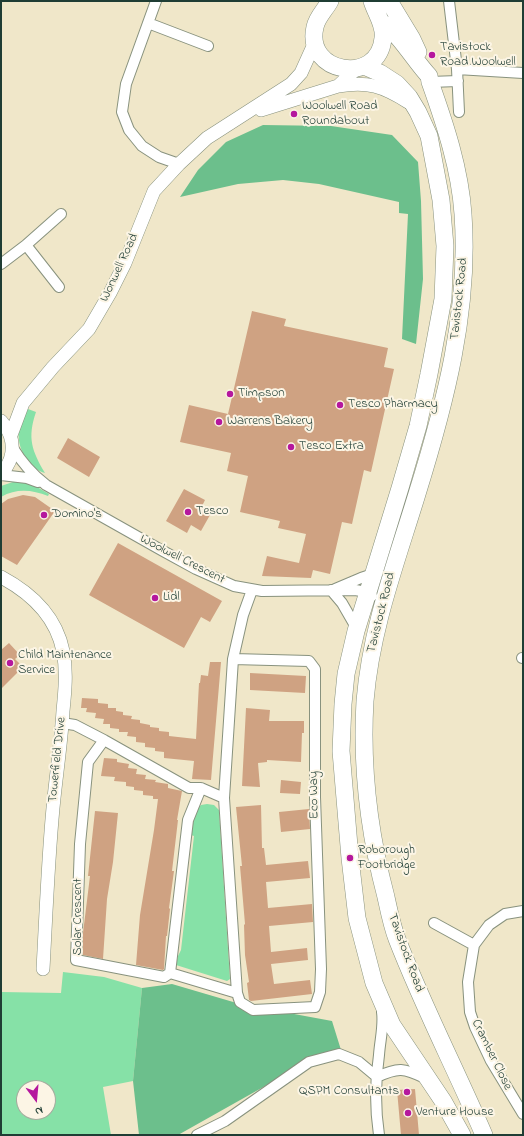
<!DOCTYPE html>
<html>
<head>
<meta charset="utf-8">
<style>
  body { margin:0 }
  #map { position:relative; width:524px; height:1136px; overflow:hidden; background:#f0e7c9; font-family:"Indie Flower",sans-serif }
  canvas { display:block }
  .frame { position:absolute; inset:0; border:2px solid #1f3d34; pointer-events:none }
  .north { position:absolute; left:16px; top:1080px; width:40px; height:40px; box-sizing:border-box; background:#fcf5e5; border:1px solid #a4ab9e; border-radius:50%; rotate:164deg; font-size:11px; font-weight:700; line-height:16px; text-align:center; color:#1f3d34 }
  .north::after { content:''; display:block; margin:auto; width:14px; height:18px; background:#b5179e; clip-path:polygon(50% 0,100% 100%,50% 72%,0 100%) }
</style>
</head>
<body>
<div id="map">
<canvas width="524" height="1136"></canvas>
<div class="frame"></div>
<div class="north">N</div>
</div>
<script>
const g = document.querySelector('canvas').getContext('2d');
g.lineJoin = 'round';
function fill(path, color) { g.fillStyle = color; g.fill(path, 'evenodd'); }
function strokePath(path, color, width, dash) { g.strokeStyle = color; g.lineWidth = width; g.lineCap = dash ? 'butt' : 'round'; g.setLineDash(dash || []); g.stroke(path); }
function label(font, color, halo, rows, align = 'center') {
  g.font = font + ' "Indie Flower",sans-serif'; g.lineWidth = 4; g.setLineDash([]); g.textBaseline = 'middle'; g.strokeStyle = halo; g.fillStyle = color; for (const [text, x, y, turn = 0] of rows) {
    g.save(); g.translate(x, y); g.rotate((+turn || 0) * Math.PI / 180); g.textAlign = isNaN(turn) ? turn : align; if (halo) g.strokeText(text, 0, 0); g.fillText(text, 0, 0); g.restore();
  }
}
const green = new Path2D(`
  M28,409L36,412C27,438 32,451 45,473C28,468 16,447 19,429C21,421 25,415 28,409Z
  M16,481L32,484L49,494L48,496C32,490 17,488 1,497V486Z
  M207,804L214,805L219,810L230,979L227,981L176,965L178,956L181,950L194,836L191,835L195,812L201,805Z
  M63,972L104,977L142,988L133,1081L103,1087L111,1135H1V992L61,993ZM24,1088H48V1112H24Z`);
const forest = new Path2D(`
  M263,125L331,126L392,135L418,162L421,201L423,279L416,344L402,339L408,214L399,213V202L319,184L283,180L238,184L180,197L198,170L226,142Z
  M172,984L240,1004L332,1021L341,1050L322,1054L178,1135H139L133,1081L142,988Z`);
const building = new Path2D(`
  M252,311L286,319L284,326L388,348L384,367L394,369L371,472L364,470L352,524L342,522L330,574L313,570L311,578L262,576L267,556L299,563L306,534L278,528L280,521L240,512L248,476L227,471L231,453L180,442L189,405L228,414Z
  M68,438L100,457L89,477L57,458Z
  M184,489L205,500L200,510L210,515L201,531L191,525L187,533L166,521Z
  M23,495L35,497L55,511L17,565L1,556V504L8,499Z
  M118,543L222,601L210,622L201,617L184,648L89,595Z
  M9,643L20,655L15,659L23,667L1,689V650Z
  M210,662H221L211,780L192,779L194,761L164,758V752L155,751V748L145,747V743L136,742V737L127,736L128,732H119V729L110,728V724H103L104,719L95,718L96,713L86,712L87,708H81L82,698L98,699V703L108,704V708H116V711L123,712V715L132,716L131,719L140,720V723L150,725V727L159,728V731L169,732V736L196,739L199,683H200L201,675L208,676Z
  M250,673L306,676L305,693L250,690Z
  M246,708L270,710L269,721H304V733H302L301,762L267,760V762L258,763L260,787L242,786Z
  M104,758L117,759V762L129,764L128,768L137,769L136,774L146,775L145,779L156,780L155,782L168,784V788L182,791L177,820H178L172,871H174L169,908L170,909L167,936H166L164,969L163,970L136,965L140,915L154,830L158,799H153V796L143,795V791L134,790V787L126,786V782L114,781L115,777L101,776Z
  M281,780L301,782L300,794L280,793Z
  M261,805L262,848H264L266,865L308,861L310,878L266,882L268,908L312,904L313,922L269,926L271,952L307,948L308,960L271,964L274,984L310,980L312,994L251,1001L249,1000L247,983L249,982L245,955L244,925L245,924L240,866H242L236,807Z
  M309,809L310,829L281,832L279,812Z
  M95,811L118,813L113,862L107,899L103,959L83,955V933L90,876H88Z
  M415,1089L419,1135H401L397,1090Z`);
const minor = new Path2D(`
  M156,1L126,84L122,112L129,130L142,146L159,157L179,164
  M449,1L457,69L459,112
  M148,23L208,46
  M457,69L523,73
  M430,82L458,81
  M26,245L59,287
  M1,264L26,245L61,214
  M13,448C22,463 32,474 46,485L163,551L196,569L234,586L262,591L355,590L367,592L372,596
  M1,475L27,478L38,482
  M335,589L361,578L373,574
  M331,590L342,603L357,629
  M522,658H523
  M233,659L309,661L315,669V797L321,969L320,992L315,1007L253,1010L240,1002L237,993L224,798L233,659L243,615L252,590
  M62,723L75,725L104,740
  M201,788L188,820L170,973L164,977L76,960L80,844L88,762L104,740L189,788H201L224,798
  M523,911L505,914L489,925L474,945L468,982L470,1012L475,1027L491,1061L523,1114
  M434,923L474,945
  M170,973L237,993
  M377,1077C398,1067 404,1068 425,1078
  M197,1135L225,1121L309,1062L339,1054L359,1062L377,1077
  M379,1135C375,1108 375,1082 379,1055C380,1040 384,1026 382,1012`);
const tertiary = new Path2D(`
  M338,86C368,81 383,86 408,102
  M261,110L338,86L357,68
  M1,421C16,437 16,458 1,474
  M11,435L23,403L53,367L89,329L110,293L125,263L154,191L179,164L207,138L291,84L301,73L315,42
  M1,577C31,593 56,616 63,651C67,671 65,691 63,711C61,744 56,776 53,808C48,861 46,915 43,969`);
const trunk = new Path2D(`
  M330,1C325,10 317,17 315,27C304,74 379,86 383,38C385,25 376,14 372,1
  M389,1L412,39L418,52
  M381,22C399,33 414,60 429,76L430,82C445,124 460,169 463,214C470,310 445,404 417,494C396,563 371,628 365,701C361,768 369,833 386,897C389,911 392,926 397,939C423,1006 456,1070 484,1135
  M364,66L380,73L397,84L409,97L418,112L429,136L441,200L445,246L443,299L429,374L418,426L400,488L356,631L346,674L343,704L341,751L350,858L357,918L374,983L392,1025L443,1101L462,1135`);
const markers = [
  [432,55,4,"#b5179e"],
  [294,114,4,"#b5179e"],
  [230,394,4,"#b5179e"],
  [340,405,4,"#b5179e"],
  [219,422,4,"#b5179e"],
  [291,447,4,"#b5179e"],
  [188,512,4,"#b5179e"],
  [44,515,4,"#b5179e"],
  [155,598,4,"#b5179e"],
  [10,663,4,"#b5179e"],
  [350,858,4,"#b5179e"],
  [407,1092,4,"#b5179e"],
  [408,1113,4,"#b5179e"]
];
const poiNames = [
  ["Tavistock",440,48],
  ["Road Woolwell",440,63],
  ["Woolwell Road",302,107],
  ["Roundabout",302,122],
  ["Timpson",238,394],
  ["Tesco Pharmacy",348,405],
  ["Warrens Bakery",227,422],
  ["Tesco Extra",299,447],
  ["Tesco",196,512],
  ["Domino's",52,515],
  ["Lidl",163,598],
  ["Child Maintenance",18,656],
  ["Service",18,671],
  ["Roborough",358,851],
  ["Footbridge",358,866],
  ["QSPM Consultants",399,1092,"right"],
  ["Venture House",416,1113]
];
const streetNames = [
  ["Wonwell Road",120,268,-65],
  ["Tavistock Road",460,299,-84],
  ["Woolwell Crescent",182,560,27],
  ["Tavistock Road",382,613,-76],
  ["Towerfield Drive",58,760,-84],
  ["Eco Way",315,795,-91],
  ["Solar Crescent",79,917,-90],
  ["Tavistock Road",405,953,70],
  ["Cramber Close",491,1055,64]
];
fill(green, '#86e1a7');
fill(forest, '#6cbf8c');
fill(building, '#cfa282');
strokePath(minor, '#88927e', 12);
strokePath(tertiary, '#88927e', 14);
strokePath(trunk, '#88927e', 18);
strokePath(minor, '#fff', 10);
strokePath(tertiary, '#fff', 13);
strokePath(trunk, '#fff', 17);
for (const [x, y, r, color] of markers) { const dot = new Path2D(); dot.arc(x, y, r, 0, 2 * Math.PI); g.fillStyle = color; g.fill(dot); strokePath(dot, '#fcf5e5', 1.5); }
label('13px', '#1f3d34', '#fcf5e5', poiNames, 'left');
label('13px', '#1f3d34', '#fcf5e5', streetNames);
</script>
</body>
</html>
